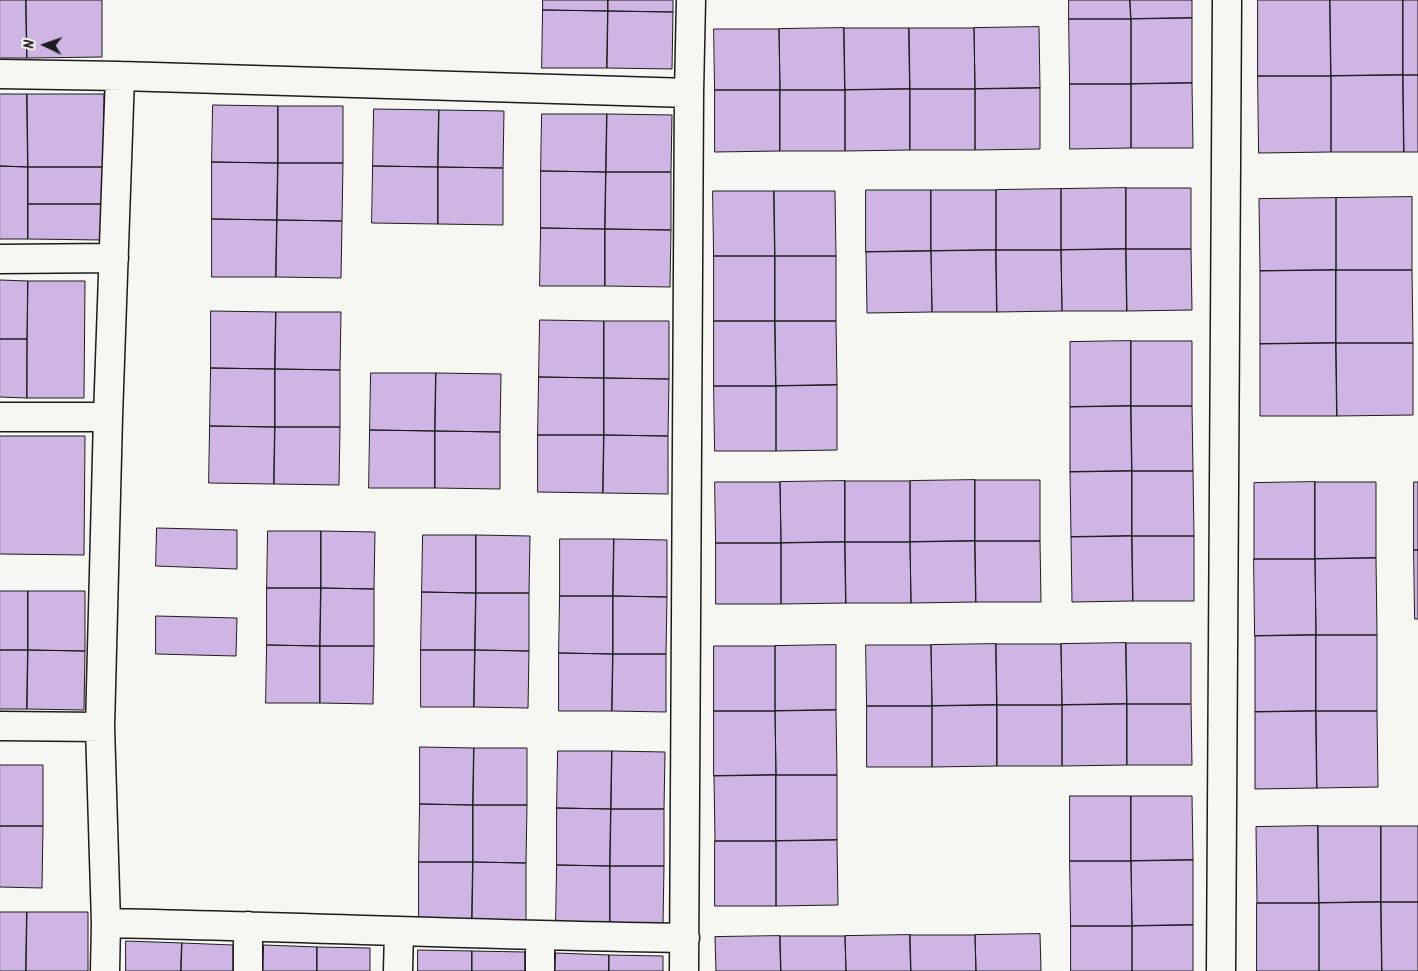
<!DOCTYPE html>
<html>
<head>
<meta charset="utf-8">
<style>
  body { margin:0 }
  #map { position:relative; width:1418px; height:971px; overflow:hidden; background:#f6f6f2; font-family:Kalam,sans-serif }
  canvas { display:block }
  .north { position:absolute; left:20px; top:20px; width:50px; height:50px; -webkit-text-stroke:4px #f6f6f2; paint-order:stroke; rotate:273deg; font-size:14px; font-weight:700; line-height:20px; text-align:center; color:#1c1c1c }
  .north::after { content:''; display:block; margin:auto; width:18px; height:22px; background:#1c1c1c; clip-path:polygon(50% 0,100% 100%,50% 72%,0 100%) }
</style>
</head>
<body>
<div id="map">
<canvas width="1418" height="971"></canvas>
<div class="north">N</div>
</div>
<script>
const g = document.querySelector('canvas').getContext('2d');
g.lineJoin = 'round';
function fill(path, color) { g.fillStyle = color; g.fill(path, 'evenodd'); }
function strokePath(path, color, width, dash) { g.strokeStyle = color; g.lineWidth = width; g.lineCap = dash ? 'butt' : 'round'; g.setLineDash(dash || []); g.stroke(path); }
const building = new Path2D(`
  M0,0H26L27,58H0Z
  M26,0H102V57L27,58Z
  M543,0H608V11L543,10Z
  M608,0H673V12L608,11Z
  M1069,0H1130L1131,19H1069Z
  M1130,0H1192V18L1131,19Z
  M1258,0H1330L1331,76H1258Z
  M1330,0H1403V75L1331,76Z
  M1403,0H1418V75H1403Z
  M543,10L608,11L607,68H542Z
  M608,11L673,12L672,69L607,68Z
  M1192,18V83L1131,84V19Z
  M1069,19H1131V84H1070Z
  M1039,27L1040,88L975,89L974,28Z
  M844,28L845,90H780L779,29Z
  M844,28H909L910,89L845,90Z
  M909,28H974L975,89H910Z
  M714,29H779L780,90H715Z
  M1403,75L1404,152H1331V76Z
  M1403,75H1418V152H1404Z
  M1258,76H1331V152L1259,153Z
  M1192,83L1193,148H1131V84Z
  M1070,84H1131V148L1070,149Z
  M1040,88V149L975,150V89Z
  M910,89H975V150H910Z
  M910,89V150L845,151V90Z
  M715,90H780V151L715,152Z
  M780,90H845V151H780Z
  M0,94H27L28,167L0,166Z
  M27,94H104L103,167H28Z
  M213,105L278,106V163L212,162Z
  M278,106H343V163H278Z
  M374,109L439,110L438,167L373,166Z
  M439,110L504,111L503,168L438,167Z
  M542,114H607L606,172L541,171Z
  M607,114L672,115L671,172H606Z
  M212,162L278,163L277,220L212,219Z
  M278,163H343L342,221L277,220Z
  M0,166L28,167V239H0Z
  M373,166L438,167V224L372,223Z
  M28,167H103L102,204H28Z
  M438,167L503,168V225L438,224Z
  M541,171L606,172L605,229L541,228Z
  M606,172H671V230L605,229Z
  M1126,188V249L1061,250V189Z
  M1126,188H1191V249H1126Z
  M1061,189V250H996V190Z
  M866,190H931V251L866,252Z
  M931,190H996V250L931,251Z
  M713,191H774L775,256H714Z
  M774,191H835L836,256H775Z
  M1412,197V270H1336V198Z
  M1336,198V270L1260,271L1259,199Z
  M28,204H102V240L28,239Z
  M212,219L277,220L276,277H212Z
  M277,220L342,221L341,278L276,277Z
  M541,228L605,229V286H540Z
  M605,229L671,230L670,287L605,286Z
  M1126,249H1191L1192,310L1127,311Z
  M1126,249L1127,311H1062L1061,250Z
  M996,250H1061L1062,311L997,312Z
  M996,250L997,312H932L931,251Z
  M931,251L932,312L867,313L866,252Z
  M714,256H775V321H714Z
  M775,256H836V321H775Z
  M1336,270H1412L1413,343H1336Z
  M1336,270V343L1260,344V271Z
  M0,280L28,281L27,339H0Z
  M28,281H85L84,398H27Z
  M211,311L276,312L275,369L211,368Z
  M276,312H341L340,370L275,369Z
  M540,320L604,321V378L539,377Z
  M604,321H669V379L604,378Z
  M714,321H775L776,386H714Z
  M775,321H836L837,385L776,386Z
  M0,339H27V398L0,397Z
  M1131,341H1192V406H1131Z
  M1131,341V406L1070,407V342Z
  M1336,343H1413V415L1337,416Z
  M1336,343L1337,416H1260V344Z
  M211,368L275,369V427L210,426Z
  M275,369L340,370V427H275Z
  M371,373H436L435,431L370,430Z
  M436,373L501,374L500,432L435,431Z
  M539,377L604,378V435H538Z
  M604,378L669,379L668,436L604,435Z
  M837,385V450L776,451V386Z
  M714,386H776V451H715Z
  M1131,406H1192L1193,471H1132Z
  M1131,406L1132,471L1070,472V407Z
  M210,426L275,427L274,484L209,483Z
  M275,427H340L339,485L274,484Z
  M370,430L435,431V488H369Z
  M435,431L500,432V489L435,488Z
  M538,435H604L603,493L538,492Z
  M604,435L668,436V494L603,493Z
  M0,436H85L84,555L0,554Z
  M1132,471H1193L1194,536H1132Z
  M1132,471V536L1071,537L1070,472Z
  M975,480H1040V541H975Z
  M975,480V541L910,542V481Z
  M845,481H910V542H845Z
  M845,481V542L781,543L780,482Z
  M715,482H780L781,543H716Z
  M1315,482H1376V558L1315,559Z
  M1315,482V559H1254V483Z
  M1414,482H1418V550H1414Z
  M157,528L237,530V569L156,566Z
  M268,531H321V588H267Z
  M321,531L375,532L374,589L321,588Z
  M423,535H476V593L422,592Z
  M476,535L530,536L529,593H476Z
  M1132,536H1194V601H1133Z
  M1132,536L1133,601L1072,602L1071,537Z
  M560,539H614L613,596H560Z
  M614,539L667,540V597L613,596Z
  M975,541H1040L1041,602H976Z
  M975,541L976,602L911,603L910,542Z
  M845,542H910L911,603H846Z
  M845,542L846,603L781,604V543Z
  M716,543H781V604H716Z
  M1414,550H1418V619H1415Z
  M1376,558L1377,635H1316L1315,559Z
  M1254,559H1315L1316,635L1255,636Z
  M267,588H321L320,646L267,645Z
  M321,588L374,589V646H320Z
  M0,591H28V650H0Z
  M28,591H85V651L28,650Z
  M422,592L476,593L475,650H421Z
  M476,593H529V651L475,650Z
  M560,596H613V654L559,653Z
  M613,596L667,597L666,654H613Z
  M156,616L237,618L236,656L156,654Z
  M1316,635H1377V711H1316Z
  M1316,635V711L1255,712V636Z
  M1126,643H1191V704H1127Z
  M1126,643L1127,704L1062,705L1061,644Z
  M996,644H1061L1062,705H997Z
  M996,644L997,705L932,706L931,645Z
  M267,645L320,646V703H266Z
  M836,645V710L775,711V646Z
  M866,645H931L932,706H867Z
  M320,646H374L373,704L320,703Z
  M714,646H775V711H714Z
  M0,650H28L27,709H0Z
  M28,650L85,651L84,710L27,709Z
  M421,650H475L474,707H421Z
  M475,650L529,651L528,708L474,707Z
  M559,653L613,654L612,711H559Z
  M613,654H666V712L612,711Z
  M1127,704H1191L1192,765H1127Z
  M1127,704V765L1062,766V705Z
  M997,705H1062V766H997Z
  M997,705V766L932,767V706Z
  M867,706H932V767H867Z
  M836,710L837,775H776L775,711Z
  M714,711H775L776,775L714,776Z
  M1316,711L1317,788L1255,789V712Z
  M1316,711H1377L1378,787L1317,788Z
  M420,747L474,748L473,805L420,804Z
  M474,748H527V805H473Z
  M558,751H612L611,809L557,808Z
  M612,751L665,752L664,809H611Z
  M0,765H43V826H0Z
  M776,775H837V840L776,841Z
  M776,775V841H715L714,776Z
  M1070,796H1131V861H1070Z
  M1131,796H1192L1193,860L1131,861Z
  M420,804L473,805V862H419Z
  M473,805H527L526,863L473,862Z
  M557,808L611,809L610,866L557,865Z
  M611,809H664V866H610Z
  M0,826H43L42,888L0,887Z
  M1318,826L1319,903H1257L1256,827Z
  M1318,826H1381V902L1319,903Z
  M1381,826H1418V902H1381Z
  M837,840L838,905L776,906V841Z
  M715,841H776V906H715Z
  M1193,860V925L1132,926L1131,861Z
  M1070,861H1131L1132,926H1071Z
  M419,862H473L472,920L419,919Z
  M473,862L526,863V920H472Z
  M557,865L610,866V923H556Z
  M610,866H664L663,924L610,923Z
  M1381,902L1382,971H1319V903Z
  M1381,902H1418V971H1382Z
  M1257,903H1319V971H1257Z
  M0,912H27L26,971H0Z
  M27,912H88V971H26Z
  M1193,925V971H1132V926Z
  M1071,926H1132V971H1071Z
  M1040,934L1041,971H976L975,935Z
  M910,935H975L976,971H911Z
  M910,935L911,971H846L845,936Z
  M780,936H845L846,971H781Z
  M780,936L781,971H716L715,937Z
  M126,941L182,943L181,971H126Z
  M182,943L233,945V971H181Z
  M264,945L317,947V971H263Z
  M317,947L370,948V971H317Z
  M418,950L472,951V971H418Z
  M472,951L525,952V971H472Z
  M556,953L609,955V971H555Z
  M609,955L663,956V971H609Z`);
const minor = new Path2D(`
  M0,74L120,76L689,93
  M0,259L114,258
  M0,417H108
  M0,726L100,727
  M106,923C299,927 492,935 685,938
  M248,926V971
  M540,936V971
  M105,971L106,923L100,727L108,417L120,76
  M398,971L399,932
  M684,971L689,93L691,0
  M1221,971L1227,0`);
fill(building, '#cfb5e3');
strokePath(building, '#1c1c1c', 1);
strokePath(minor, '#1c1c1c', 31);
strokePath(minor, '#f6f6f2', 28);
</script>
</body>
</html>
